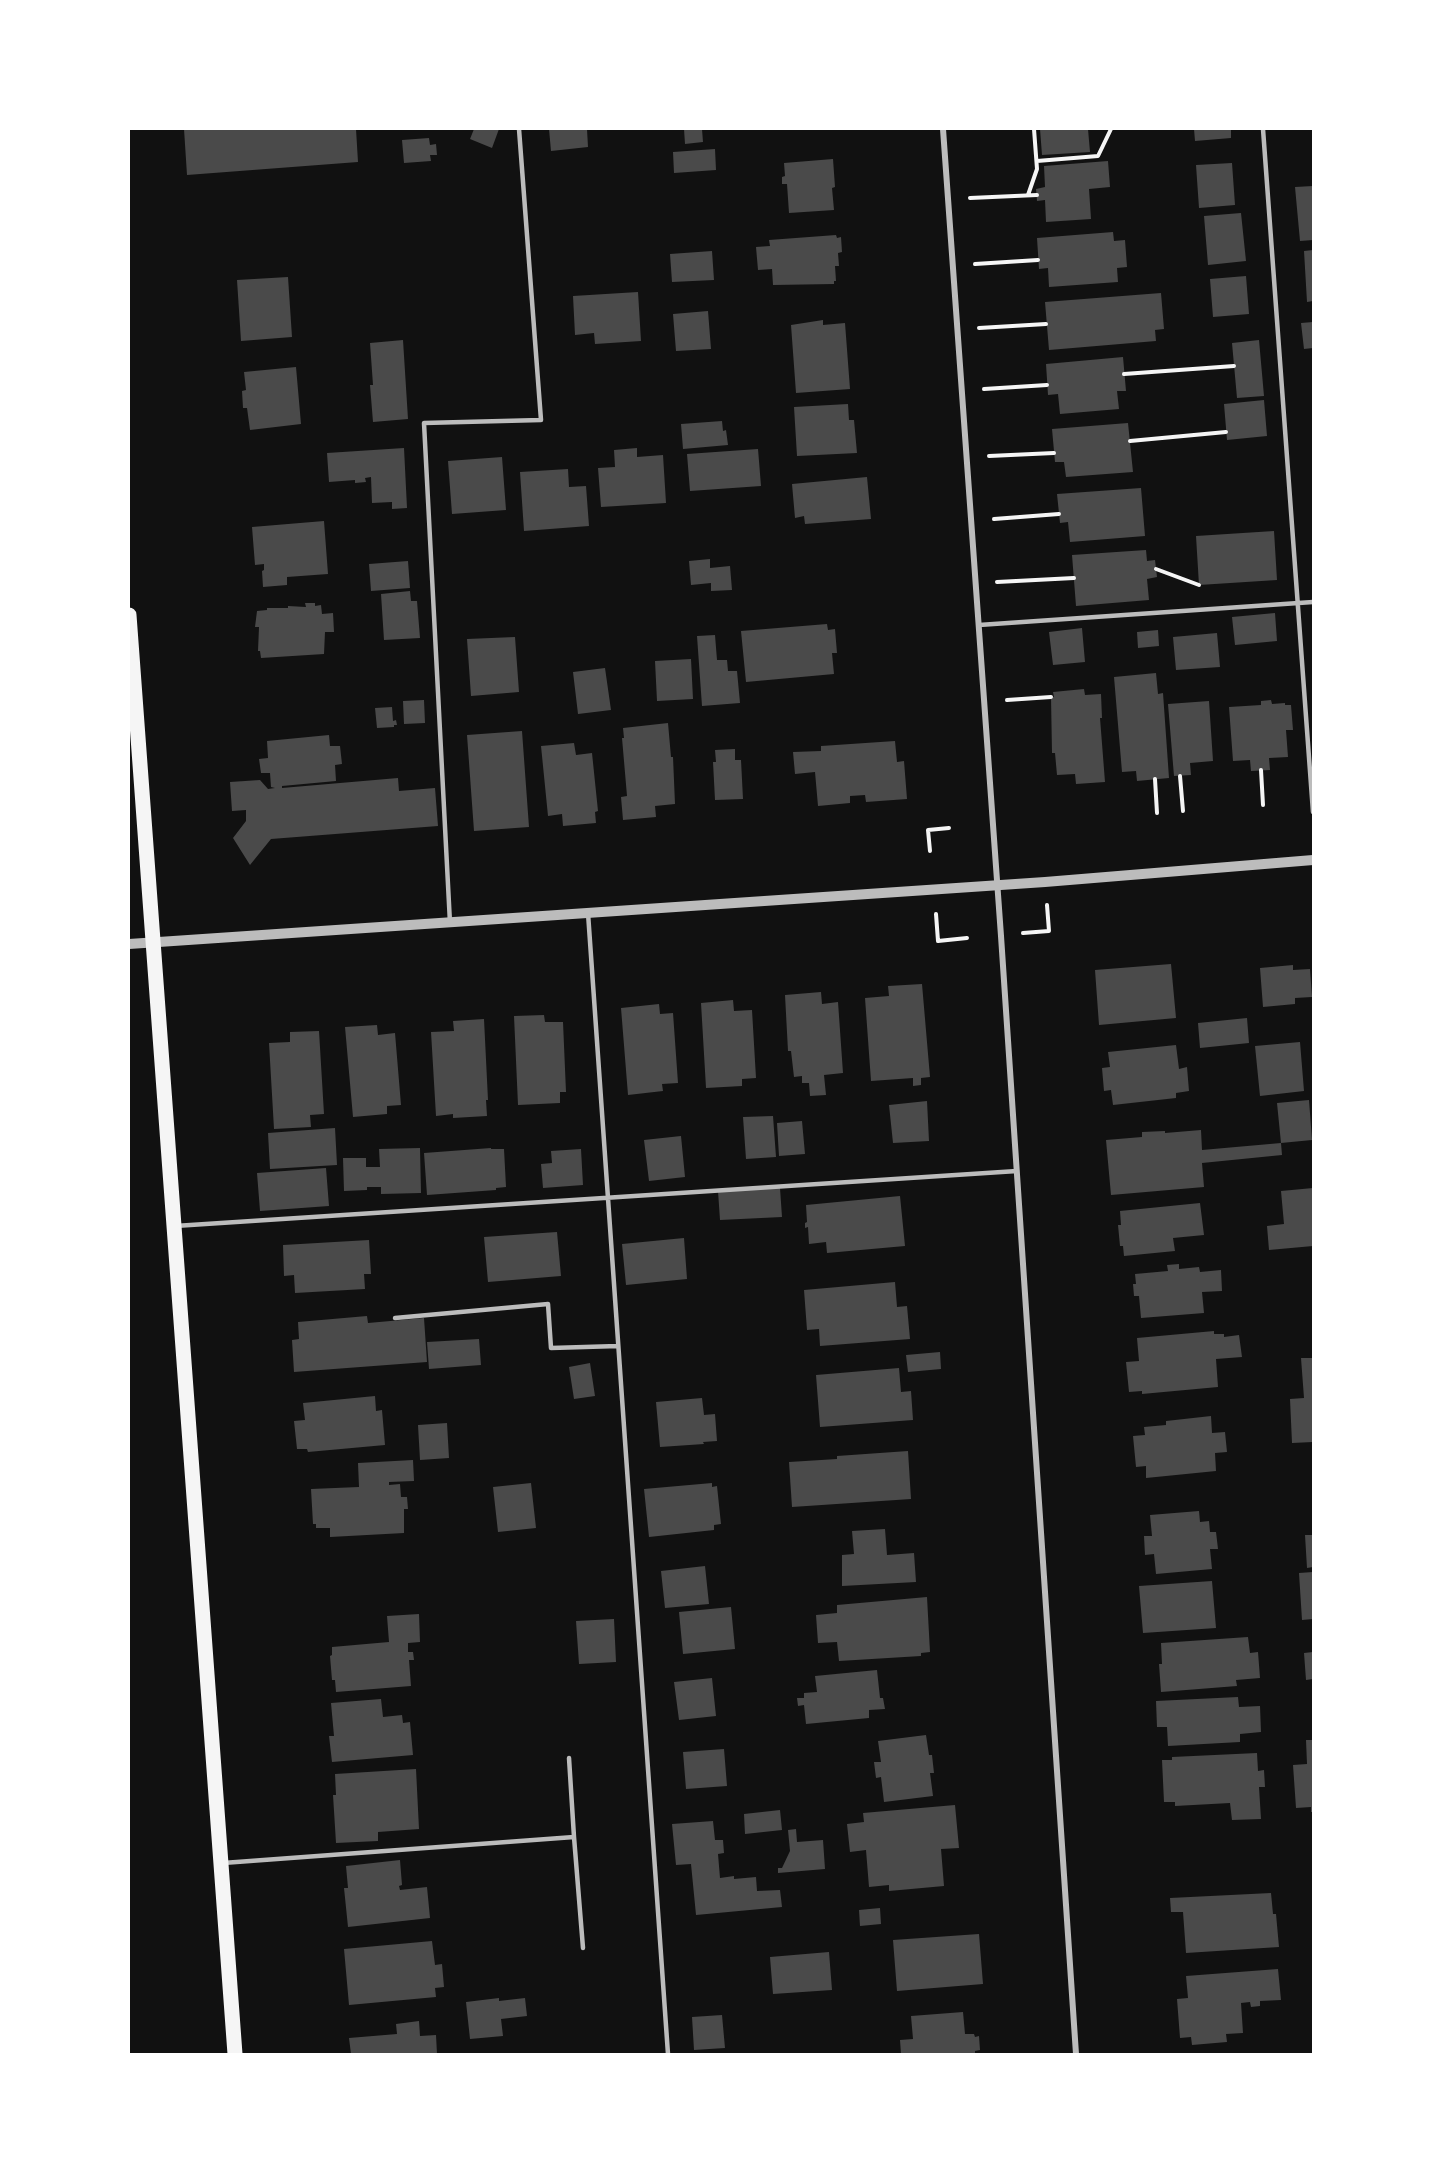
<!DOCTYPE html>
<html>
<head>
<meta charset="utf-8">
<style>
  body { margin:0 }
  #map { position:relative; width:1442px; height:2183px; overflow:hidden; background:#111; font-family:"Public Sans",sans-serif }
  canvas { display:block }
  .frame { position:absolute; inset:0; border:130px solid #fff; pointer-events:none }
</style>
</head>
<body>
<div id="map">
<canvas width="1442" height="2183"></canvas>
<div class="frame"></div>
</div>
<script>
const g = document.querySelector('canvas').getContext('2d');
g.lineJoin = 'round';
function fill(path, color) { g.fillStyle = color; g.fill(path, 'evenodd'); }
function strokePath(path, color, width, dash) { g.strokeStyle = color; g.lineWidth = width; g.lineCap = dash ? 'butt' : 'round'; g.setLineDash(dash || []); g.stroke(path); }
const building = new Path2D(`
  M184,129H356L358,162L187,175Z
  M474,129H499L492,148L470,139Z
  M549,129H587L588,147L551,151Z
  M684,129H702L703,142L685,144Z
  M1040,129H1088L1090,152L1042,155Z
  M1194,129H1231V138L1195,141Z
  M429,138L430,145L436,144L437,155H430L431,161L404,163L402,140Z
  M715,149L716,170L674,173L673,152Z
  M833,159L835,187L832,188L834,210L789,213L787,184H782V177L785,176L784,163Z
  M1108,161L1110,187L1089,189L1091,219L1046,222L1045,200L1037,201L1036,189L1045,187L1044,166Z
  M1232,163L1235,205L1199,208L1196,165Z
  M1313,186V240L1300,241L1295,187Z
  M1241,213L1246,261L1208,265L1204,216Z
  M1113,232L1114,241L1125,240L1127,267L1117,268L1118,282L1049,287L1048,268L1039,269L1037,238Z
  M836,235L837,238L841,237L842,252L838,253L839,266H835L836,281H834V284L773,285L772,269L758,270L756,247L770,246L769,240Z
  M1313,250V301L1307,302L1304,251Z
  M712,251L714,280L672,282L670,254Z
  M1246,276L1249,314L1213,317L1210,279Z
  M288,277L292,337L241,341L237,280Z
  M638,292L641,341L595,344L594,333L575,335L573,296Z
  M1161,293L1164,329L1155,330L1156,341L1049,350L1045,302Z
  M708,311L711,349L676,351L673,314Z
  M823,320V325L845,323L850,389L796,393L791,325Z
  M1313,322V348L1304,349L1301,323Z
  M403,340L408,419L373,422L370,385H373L370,343Z
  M1259,340L1264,396L1237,398L1232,343Z
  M1123,357L1126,391H1117L1119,409L1060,414L1058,394L1048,395L1046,364Z
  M296,367L301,424L250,430L247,408H243L242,391L246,390L244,372Z
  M1264,400L1267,436L1227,440L1224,404Z
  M848,404L849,420H854L857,453L797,456L794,407Z
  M722,421L723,431L726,430L728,445L683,449L681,424Z
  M1128,423L1133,472L1066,477L1064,462H1055L1052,429Z
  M404,448L407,508L392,509V502L372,503L371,477L365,478L366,482L355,483V480L329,482L327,453Z
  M637,448V457L663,455L666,503L601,507L598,468L615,467L614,450Z
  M758,449L761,486L690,491L687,454Z
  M502,457L506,510L452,514L448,461Z
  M568,469L569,487L586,486L589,526L524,531L520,472Z
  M867,477L871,519L805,524L804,516L795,518L792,484Z
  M1141,488L1145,536L1070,542L1068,522L1060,523L1057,494Z
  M324,521L328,574L287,577V585L263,587L262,571L264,570V564L255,565L252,527Z
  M1274,531L1277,580L1199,585L1196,536Z
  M1146,550L1147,561L1155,560L1157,577L1147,579L1149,600L1076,606L1072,555Z
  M710,559V568L730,566L732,590L711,591V583L691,585L689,561Z
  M408,561L410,588L371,591L369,564Z
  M410,591L411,601H417L420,638L384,640L381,594Z
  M305,603H315V606L321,605L322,614L333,613L334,632H325L324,654L261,658L260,651H258L259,627H255L257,611L267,610V608H288V606L306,607Z
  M1275,613L1277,641L1235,645L1232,617Z
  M827,624L828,630L835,629L837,653H832L834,674L746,682L741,631Z
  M1082,628L1085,662L1053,665L1049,632Z
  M1158,630L1159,646L1138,648L1137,632Z
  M1217,633L1220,667L1176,670L1173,637Z
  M715,635L717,660H727L728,671H737L740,703L702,706L697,636Z
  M515,637L519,692L471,696L467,639Z
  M691,659L693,699L657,701L655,661Z
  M605,668L611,710L578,714L573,672Z
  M1156,673L1158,694L1163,693L1169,778L1137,781L1136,771L1122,772L1114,677Z
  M1084,689L1085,695L1101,694L1102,718H1100L1105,782L1076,784L1075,774L1057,775L1055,753H1052L1051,697H1054L1053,692Z
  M424,700L425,723L404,724L403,701Z
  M1271,700L1272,704L1285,703V705H1291L1293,730H1286L1288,757L1269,758L1270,770L1251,771L1250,760L1233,761L1229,707L1261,705V701Z
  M1209,701L1213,761L1190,763L1191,775L1174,776L1168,704Z
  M392,707L393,721L396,720L397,725H394V727L377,728L375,708Z
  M668,723L671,757H673L675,804L655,806L656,817L623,820L621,797L627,796L622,738H624L623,728Z
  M522,731L529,827L474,831L467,735Z
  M329,735L330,746H340L342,764L335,765L336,781L282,786V788L398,778L399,791L435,788L438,826L271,839L250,865L233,838L246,821V810L232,811L230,782L260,780L268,789L275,788L271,787L270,773H261L259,759L268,758L267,741Z
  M895,741L897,762L904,761L907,799L866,802L865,795L850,796V803L818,806L815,772L795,774L793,752L821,751V746Z
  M574,743L576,755L592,753L598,811L595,812L596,823L563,826L562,814L548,816L541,746Z
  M735,749V760H741L743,799L715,800L713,762H716L715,750Z
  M1171,964L1176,1018L1099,1025L1095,970Z
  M1293,965V970L1310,969L1312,997L1295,998V1004L1263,1007L1260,968Z
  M922,984L930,1077L921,1078V1085L913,1086V1078L871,1081L865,998L889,996L888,986Z
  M821,992L822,1004L838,1002L843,1073L824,1075L826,1095L810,1096L809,1083H802V1076L794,1077L791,1051H788L785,995Z
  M733,1000L734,1011L752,1010L756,1078L742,1079V1086L706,1088L701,1003Z
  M659,1004L660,1014L673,1013L678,1083L662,1084L663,1091L628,1095L621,1008Z
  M544,1015L545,1022H563L566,1092H560V1103L518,1105L514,1016Z
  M1247,1018L1249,1043L1200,1048L1198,1023Z
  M484,1019L488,1100H486L487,1116L453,1118V1114L436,1116L431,1032L454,1031L453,1021Z
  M377,1025L378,1035L395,1033L401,1105L387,1106V1114L353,1117L345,1027Z
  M319,1031L324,1114L310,1115L311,1127L274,1129L269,1043L290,1042V1032Z
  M1300,1042L1304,1091L1260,1096L1255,1046Z
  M1176,1045L1179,1069L1187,1067L1189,1091L1176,1093V1098L1113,1105L1111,1090L1104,1091L1102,1068L1110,1067L1108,1052Z
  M1309,1100L1312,1140L1281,1143L1277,1103Z
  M927,1101L929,1141L893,1143L889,1105Z
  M773,1116L776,1157L746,1159L743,1117Z
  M802,1121L805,1154L779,1156L777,1123Z
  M335,1128L337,1165L270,1169L268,1133Z
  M1201,1130L1202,1150L1281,1143L1282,1155L1202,1163L1204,1187L1111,1195L1106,1140L1142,1137V1132L1165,1131V1133Z
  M681,1136L685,1177L649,1181L644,1140Z
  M420,1148L421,1193L381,1194V1187H367V1190L344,1191L343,1158H366V1167H380L379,1149Z
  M491,1148V1149H504L506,1187L496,1188V1190L427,1195L424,1153Z
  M581,1149L583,1185L543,1188L541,1164L552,1163L551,1151Z
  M326,1168L329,1206L260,1211L257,1173Z
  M780,1188L782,1217L720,1220L718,1191Z
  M1313,1188V1246L1269,1250L1267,1226L1284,1224L1281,1191Z
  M900,1196L905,1246L827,1253L826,1242L809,1244L808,1227L805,1228V1223L807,1222L806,1205Z
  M1200,1203L1204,1235L1173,1238L1175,1251L1124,1256L1123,1246H1120L1118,1225H1121L1120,1211Z
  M557,1232L561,1276L488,1282L484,1237Z
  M684,1238L687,1279L626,1285L622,1244Z
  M369,1240L371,1274H364L365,1289L295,1293L294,1275L284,1276L283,1245Z
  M1179,1264V1269L1199,1267L1200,1272L1221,1270L1222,1291L1202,1292L1204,1313L1141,1318L1139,1296H1134L1133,1284H1136L1135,1274L1168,1271L1167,1265Z
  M895,1282L897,1307L907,1306L910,1339L820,1346L819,1329L807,1330L804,1290Z
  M367,1316L368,1323L424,1318L427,1362L294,1372L292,1340L299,1339L298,1322Z
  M1214,1331V1334H1224V1337L1239,1335L1242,1357L1216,1359L1218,1387L1142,1394V1391L1129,1392L1126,1362L1139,1361L1137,1338Z
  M479,1339L481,1365L429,1369L427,1342Z
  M940,1352L941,1369L908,1372L906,1355Z
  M1301,1358H1313V1442L1292,1443L1290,1399L1304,1398Z
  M590,1363L595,1396L574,1399L569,1367Z
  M899,1368L901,1392L911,1391L913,1420L820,1427L816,1375Z
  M375,1396L376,1411L382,1410L385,1445L308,1452L307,1449H297L294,1421L305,1420L303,1403Z
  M702,1398L704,1415L715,1414L717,1441L703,1442L704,1444L660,1447L656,1402Z
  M1211,1416L1212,1433L1225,1432L1227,1452L1215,1453L1216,1471L1146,1478V1466L1136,1467L1133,1436L1145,1435L1144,1427L1166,1425V1421Z
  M447,1423L449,1458L420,1460L418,1425Z
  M908,1451L911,1499L792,1507L789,1462L837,1459V1456Z
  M413,1460L414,1481L389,1482V1485L400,1484L401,1497H407L408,1509H404V1533L330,1537V1528H316V1524H313L311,1489L359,1487L358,1463Z
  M531,1483L536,1528L498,1532L493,1487Z
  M712,1483V1487L717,1486L721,1524L714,1525V1530L649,1537L644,1489Z
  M1199,1511L1200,1522L1209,1521L1210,1532H1216L1218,1549H1210L1212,1569L1156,1574L1154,1554L1145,1555L1144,1536H1152L1150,1515Z
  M885,1529L887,1555L914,1553L916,1582L842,1586V1555L854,1554L852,1531Z
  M1305,1535H1313V1567L1307,1568Z
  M705,1566L709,1604L665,1608L661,1571Z
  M1313,1572V1619L1302,1620L1299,1573Z
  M1212,1581L1216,1628L1143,1633L1139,1586Z
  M927,1597L930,1652L921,1653V1656L839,1661L837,1642L818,1643L816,1615L837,1613V1605Z
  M731,1607L735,1649L683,1654L679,1612Z
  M419,1614L420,1642L408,1643V1652H413L414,1660H409L411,1686L336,1692L335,1680H332L330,1656L332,1655V1647L389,1642L387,1616Z
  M614,1619L616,1662L579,1664L576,1621Z
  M1248,1637L1250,1653L1258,1652L1260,1678L1236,1680L1237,1686L1161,1692L1159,1664H1162L1161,1643Z
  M1313,1652V1679L1306,1680L1304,1653Z
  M877,1670L880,1698H883L885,1709L869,1710V1718L806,1724L804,1705L798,1706L797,1698H804V1693L817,1692L815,1676Z
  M712,1678L716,1716L679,1720L674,1682Z
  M1238,1697L1239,1707L1260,1706L1261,1732L1240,1734V1742L1168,1746L1167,1727H1157L1156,1701Z
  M381,1699L383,1717L402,1715L403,1723L410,1722L413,1755L332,1762L329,1736H334L331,1703Z
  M926,1735L929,1755H932L934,1773H930L933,1796L884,1802L881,1777L876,1778L874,1762H881L878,1741Z
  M1306,1740H1313V1812H1311V1807L1296,1808L1293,1765L1307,1764Z
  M724,1749L727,1786L686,1789L683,1752Z
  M1257,1753L1258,1771L1264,1770L1265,1787H1259L1261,1819L1232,1820L1230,1803L1175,1806V1802H1164L1162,1760H1172V1757Z
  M416,1769L419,1829L378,1832V1841L336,1843L333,1795H336L335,1774Z
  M955,1805L959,1848L941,1849L944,1886L889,1891V1885L869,1887L866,1850L850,1852L847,1824L864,1822L863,1813Z
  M780,1810L782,1830L745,1834L744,1814Z
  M713,1821L715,1840H723L724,1853L718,1854L720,1878L734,1876V1879L756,1877L757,1891L780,1890L782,1907L696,1915L691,1864L676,1865L672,1824Z
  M796,1829L797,1842L823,1840L825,1869L778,1873V1868H782L790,1851L788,1830Z
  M400,1860L402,1885L399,1886L400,1890L427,1887L430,1918L348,1927L344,1888H348L346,1866Z
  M1271,1893L1273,1914H1276L1279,1947L1186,1953L1183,1912H1171L1170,1898Z
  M880,1908L881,1924L860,1926L859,1910Z
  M979,1934L983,1984L897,1991L893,1940Z
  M432,1941L435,1965L442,1964L444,1987L435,1988L436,1997L349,2005L344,1949Z
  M829,1952L832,1990L773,1994L770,1957Z
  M1278,1969L1281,2000L1260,2001V2006L1251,2007L1250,2002L1241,2003L1243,2033L1226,2034L1227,2042L1192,2045L1191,2037L1180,2038L1177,1999L1188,1998L1186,1976Z
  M499,1998V2001L525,1998L527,2016L501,2019L503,2036L470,2039L466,2002Z
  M963,2012L965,2034H974L975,2037L979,2036L980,2050L975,2051V2054H901L900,2040L913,2039L911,2016Z
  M722,2015L725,2048L694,2050L692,2017Z
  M419,2021L420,2036L436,2035L437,2054H351L349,2038L397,2034L396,2024Z`);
const path = new Path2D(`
  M1037,161L1098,156L1111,129
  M1028,195L1037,169L1034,129
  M970,198L1037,195
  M975,264L1038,260
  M979,328L1046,324
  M1124,374L1234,366
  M984,389L1047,385
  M1130,441L1226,432
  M989,456L1054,453
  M994,519L1059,514
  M1156,569L1199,585
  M997,582L1074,578
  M1007,700L1051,697
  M1261,770L1263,805
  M1180,776L1183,811
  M1155,779L1157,813
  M930,851L928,830L949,828
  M936,914L938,941L967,938
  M1023,933L1049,931L1047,905`);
const service = new Path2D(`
  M1263,129L1313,812
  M979,625L1313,602
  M588,913L668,2054
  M450,923L424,423L541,420L519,129
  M175,1226L1017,1171
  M395,1318L548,1304L551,1348L618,1346
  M569,1758L574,1837
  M223,1863L574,1837L583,1948`);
const minor = new Path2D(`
  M943,129L1001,936L1076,2054`);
const tertiary = new Path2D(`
  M129,944L1045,882L1313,860`);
const primary = new Path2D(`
  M129,615L235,2054`);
fill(building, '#4a4a4a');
strokePath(path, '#f5f5f5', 4);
strokePath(service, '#bcbcbc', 4.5);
strokePath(minor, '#bcbcbc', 6);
strokePath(tertiary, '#bcbcbc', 10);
strokePath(primary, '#f5f5f5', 15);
</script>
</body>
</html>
